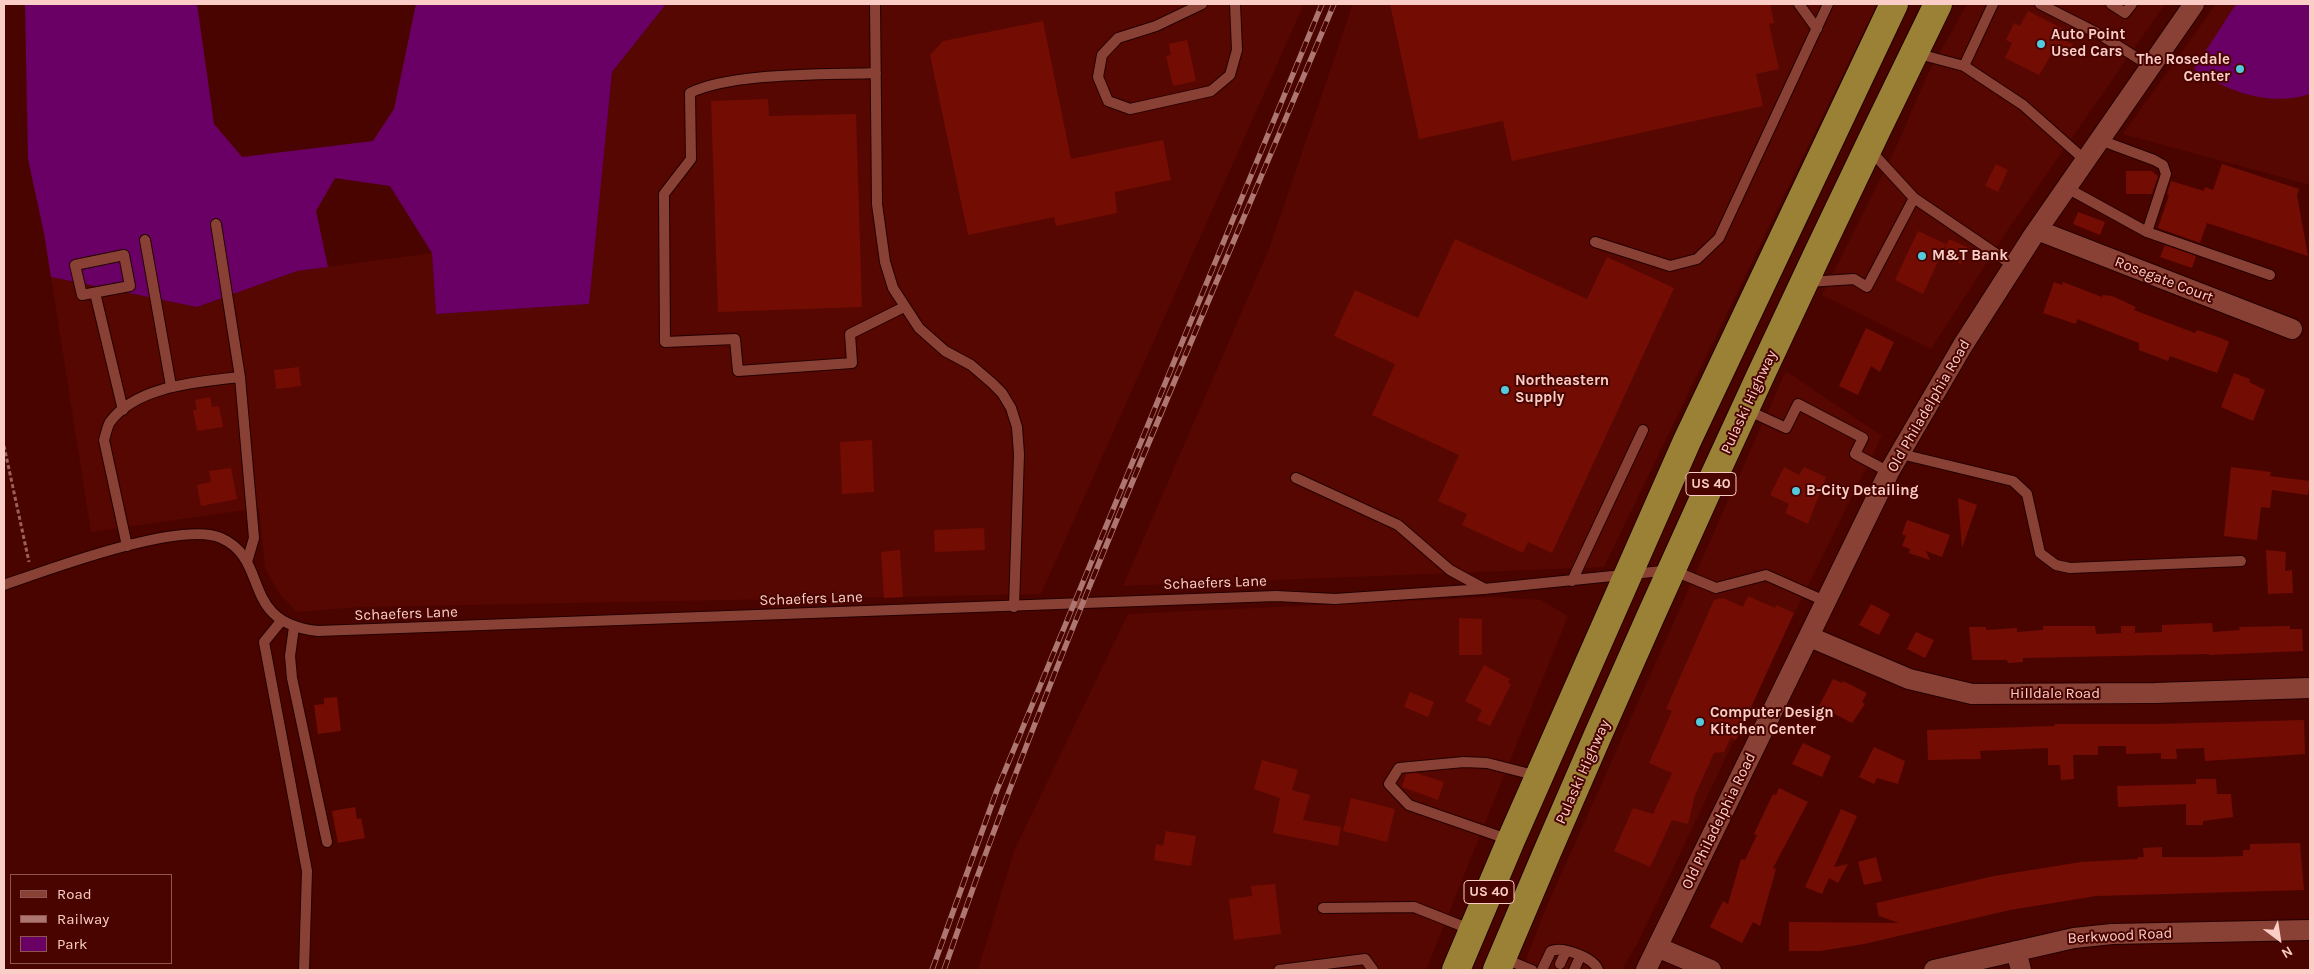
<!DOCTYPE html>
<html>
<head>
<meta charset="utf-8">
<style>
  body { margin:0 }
  #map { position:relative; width:2314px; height:974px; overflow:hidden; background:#4a0400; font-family:Karla,sans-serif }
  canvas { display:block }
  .frame { position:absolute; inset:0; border:5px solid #facec6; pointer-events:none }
  .legend { position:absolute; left:10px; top:874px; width:162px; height:90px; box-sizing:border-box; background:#4a0400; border:1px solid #90554f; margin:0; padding:6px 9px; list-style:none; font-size:15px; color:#facec6 }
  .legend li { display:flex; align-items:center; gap:10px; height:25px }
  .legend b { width:25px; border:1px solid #90554f }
  .north { position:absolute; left:2254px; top:914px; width:50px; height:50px; -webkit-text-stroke:4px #4a0400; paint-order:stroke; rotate:149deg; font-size:14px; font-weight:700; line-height:20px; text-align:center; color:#facec6 }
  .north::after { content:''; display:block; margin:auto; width:18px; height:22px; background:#facec6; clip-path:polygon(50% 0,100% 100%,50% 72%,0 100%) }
</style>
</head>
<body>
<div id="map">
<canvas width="2314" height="974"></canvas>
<div class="frame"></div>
<ul class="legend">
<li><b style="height:6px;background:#8a4135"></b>Road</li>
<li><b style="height:6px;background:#ad7670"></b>Railway</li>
<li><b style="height:14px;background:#6a0066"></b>Park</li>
</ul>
<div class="north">N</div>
</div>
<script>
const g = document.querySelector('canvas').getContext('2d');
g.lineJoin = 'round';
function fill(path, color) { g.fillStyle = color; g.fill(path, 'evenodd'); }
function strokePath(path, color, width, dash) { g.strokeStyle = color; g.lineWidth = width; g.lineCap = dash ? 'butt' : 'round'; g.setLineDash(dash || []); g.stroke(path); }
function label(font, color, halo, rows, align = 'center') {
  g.font = font + ' Karla,sans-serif'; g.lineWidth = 4; g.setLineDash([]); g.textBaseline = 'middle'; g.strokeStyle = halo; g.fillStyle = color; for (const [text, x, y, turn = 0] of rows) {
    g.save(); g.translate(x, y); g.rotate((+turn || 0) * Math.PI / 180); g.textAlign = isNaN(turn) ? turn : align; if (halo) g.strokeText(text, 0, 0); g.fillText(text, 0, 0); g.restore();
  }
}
const built = new Path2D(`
  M666,4H1304L1041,594L362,607L297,612L279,593L265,568L259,508L91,532L51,277L197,307L297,271L432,253L436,314L588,304L612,72Z
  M1353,4H1877L1604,567L1123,586L1269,249Z
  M1967,4H2165L2007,231L1931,349L1822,295L1893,154L1927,76Z
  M2216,4H2310V185L2123,134Z
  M1786,371L1882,436L1794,614L1637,944L1622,970H1522L1546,908Z
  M1492,597L1541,600L1568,616L1426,970H978L1014,851L1128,614Z`);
const green = new Path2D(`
  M25,4H197L214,124L242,157L373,141L394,109L416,4H666L612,72L589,304L436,314L432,253L390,186L335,178L316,211L328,267L297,271L197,307L51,277L44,233L28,159Z
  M2236,4H2310V94C2270,107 2228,92 2194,69Z`);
const building = new Path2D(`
  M1390,4H1770L1774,23L1769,24L1779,69L1756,74L1763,106L1512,161L1503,121L1419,139Z
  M2028,11L2071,33L2067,42L2073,44L2066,58L2053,52L2039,75L2005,58L2012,43L2006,40L2014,23L2020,26Z
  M1043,21L1071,159L1163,140L1171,180L1115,192L1117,213L1056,226L1054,217L968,235L930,55L943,41Z
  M1187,40L1196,81L1173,86L1166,56L1171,55L1169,44Z
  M768,99L769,116L856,114L862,307L718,312L711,101Z
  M1996,164L2008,170L1998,192L1985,186Z
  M2222,164L2299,189L2297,195L2308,256L2207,223L2200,243L2158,228L2169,195L2167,194L2171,181L2204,191L2205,187L2213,190Z
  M2126,171H2152L2155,174L2158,176L2152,194H2126Z
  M2078,212L2105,222L2100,235L2073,224Z
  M1918,231L1946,244L1923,294L1895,280Z
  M1455,239L1587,299L1607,257L1674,288L1552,553L1528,542L1523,553L1462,525L1467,514L1438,501L1459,455L1372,415L1395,364L1334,336L1355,290L1418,318Z
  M1949,239L1969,248L1961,264L1942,255Z
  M2165,245L2196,256L2192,268L2160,257Z
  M2054,282L2062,285L2063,282L2102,297L2103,295L2112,296L2136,307L2134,310L2195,333L2197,330L2221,338L2229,342L2217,373L2170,356L2168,361L2139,350V343L2077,319L2076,324L2043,313Z
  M1866,328L1894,342L1880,372L1871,366L1858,395L1839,386Z
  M299,367L301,386L276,389L274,370Z
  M2234,373L2250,379L2249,382L2265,390L2253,421L2221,407Z
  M210,397L212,407L219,406L223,427L197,431L193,410H197L195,400Z
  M872,440L874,492L842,494L840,442Z
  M1784,467L1799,475L1804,467L1826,477L1808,524L1785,513L1789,504L1770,495Z
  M2231,467L2271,472L2270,476L2310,481L2308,495L2272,490L2270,508L2261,507L2257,540L2224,536Z
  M231,468L237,499L201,506L197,485L211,482L209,471Z
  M1958,498L1977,505L1962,548Z
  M1907,520L1950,535L1942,557L1926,551L1930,560L1909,553L1910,549L1902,546L1906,536L1902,534Z
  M984,528L985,550L935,552L934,530Z
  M900,550L903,597L884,598L881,552Z
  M2266,550L2286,552L2285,571L2292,570L2293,593L2268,594Z
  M1748,596L1775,608L1776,605L1794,613L1736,740L1731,737L1724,752L1714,753L1695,795L1688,824L1672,820L1650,867L1614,851L1633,808L1653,814L1672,773L1649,763L1672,711L1666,709L1714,600L1723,598L1743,607Z
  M1871,604L1890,614L1879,635L1859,625Z
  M1459,618L1482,619V655H1459Z
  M2212,623L2213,632L2240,630L2239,627L2290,626V629H2302L2303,651L2209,655V654L2023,658V662L2008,663L2007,660H1972L1969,627H1986V630L2017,628V632L2043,630V626H2095L2096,634L2121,633V626H2135V633L2162,632V625Z
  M1916,632L1934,640L1925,658L1907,649Z
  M1484,665L1510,679L1508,683L1511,684L1490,726L1477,720L1482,710L1465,701Z
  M1833,679L1842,683L1843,681L1867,693L1862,702L1865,704L1852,723L1819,706Z
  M1410,692L1434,702L1428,717L1404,707Z
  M337,697L341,731L318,734L314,705L324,704V698Z
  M2304,720L2305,754L2205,761L2204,748L2176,749L2177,759H2161V753L2126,754V746H2098V755H2073L2074,779L2061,780L2060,765H2048V748L1980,751L1981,759L1928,760L1927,730L2055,726L2054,724H2157Z
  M1803,743L1831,756L1822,777L1792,764Z
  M1874,747L1905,761L1898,784L1877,778L1874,784L1859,777Z
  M1262,760L1298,770L1292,790L1310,795L1303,820L1341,827L1338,846L1273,833L1280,798L1254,789Z
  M1416,773L1444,782L1438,800L1402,787L1406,774Z
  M2196,779H2216L2217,794H2231L2233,817L2203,821V825H2186V804L2118,807L2117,786L2196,784Z
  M1779,788L1808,802L1773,868L1776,869L1760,926L1753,922L1742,943L1710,927L1723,901L1728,904L1741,859L1745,860L1757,835L1754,834L1773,794L1776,795Z
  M1351,798L1395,809L1387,842L1343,831Z
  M355,807L357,819L361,818L365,838L338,843L332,811Z
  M1841,809L1857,816L1834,867L1848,864L1838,883L1829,878L1822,894L1805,887Z
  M1166,831L1196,836L1191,866L1154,860L1156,844L1163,846Z
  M2300,843L2304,890L2096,896L2010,910L1864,944L1820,951H1789V922L1899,923L1879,916L1876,903L1994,876L2081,862L2138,859V857H2144L2143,848L2162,847V857H2209L2243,856V850H2250V844Z
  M1876,857L1882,881L1864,885L1858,862Z
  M1275,884L1281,934L1234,940L1229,899L1252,896L1251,886Z`);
const path = new Path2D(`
  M4,446L29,562`);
const lane = new Path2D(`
  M875,4L877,204L885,262L893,288L919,328L945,351L971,365L992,383L1002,393L1011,408L1017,427L1019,454L1014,607
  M1202,4L1156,26L1118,38L1102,55L1098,77L1108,101L1130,109L1211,91L1230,75L1237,50L1235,4
  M1799,4L1817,29
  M2040,4L2099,34L2150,66
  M2111,4L2125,13L2132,4
  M1915,53L1964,66L2023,105L2086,161
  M1964,66L1993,4
  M876,73C828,75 731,72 690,93L691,159L664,194L665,342L735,339L738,371L852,363L850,334L904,307
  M2100,140L2154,160L2163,165L2166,174L2147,232
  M1869,149L1914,198L2014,266
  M2067,188L2147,232L2270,275
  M216,224L240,377
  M145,240L171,386
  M1595,242L1670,266L1697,259L1719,238L1828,4
  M124,255L130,286L82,295L75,265Z
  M1808,282L1854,279L1867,287L1914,198
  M95,293L123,410
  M1747,410L1786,428L1798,404L1863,438L1855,454L1889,472
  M1901,454L2013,481L2027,494L2040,553L2056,565L2070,568L2241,561
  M1296,478L1398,525L1450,570L1483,588
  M127,546L104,440C106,434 107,427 110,422C137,385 200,382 240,377L254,538L247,562
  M1572,581L1643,430
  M4,585C47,570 181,520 221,538C271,560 239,623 318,631L1276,596L1335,599L1484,589L1672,570L1716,588L1766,575L1827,602
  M282,620L264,642L307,871L304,970
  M294,627L290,656L292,678L327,842
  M1510,840L1409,805L1389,784L1399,768L1464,762L1487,763L1538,776
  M1323,908L1414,907L1472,930
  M1503,958L1532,970
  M1560,964L1566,951
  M1279,970L1365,959L1373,970
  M1542,970L1551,951C1563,946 1594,958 1598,970
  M1574,970L1580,957`);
const street = new Path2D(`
  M2037,230L2292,329
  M1810,637L1909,679L1972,694L2155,693L2310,688
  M1657,947L1711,970
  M2016,951L2021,970
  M1646,970L1889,472L1963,345L2033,236L2194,4
  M1934,970L2074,938L2112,934L2310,930`);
const highway = new Path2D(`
  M1456,970L1511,840L1687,441L1894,4
  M1497,970C1634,644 1782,322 1938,4`);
const rail = new Path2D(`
  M932,970L997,790L1322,4
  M944,970C1058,642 1200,324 1334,4`);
const markers = [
  [2041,44,5,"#54cade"],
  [2240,69,5,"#54cade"],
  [1922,256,5,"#54cade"],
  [1505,390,5,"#54cade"],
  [1796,491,5,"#54cade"],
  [1700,722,5,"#54cade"]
];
const shields = [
  [1711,484,50],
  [1489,892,50]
];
const shieldNames = [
  ["US 40",1711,484],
  ["US 40",1489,892]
];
const poiNames = [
  ["Auto Point",2051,35],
  ["Used Cars",2051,52],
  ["The Rosedale",2230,60,"right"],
  ["Center",2230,77,"right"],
  ["M&T Bank",1932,256],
  ["Northeastern",1515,381],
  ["Supply",1515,398],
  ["B-City Detailing",1806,491],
  ["Computer Design",1710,713],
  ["Kitchen Center",1710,730]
];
const streetNames = [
  ["Rosegate Court",2164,280,21],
  ["Pulaski Highway",1749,402,-65],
  ["Old Philadelphia Road",1929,406,-60],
  ["Schaefers Lane",1215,583,-2],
  ["Schaefers Lane",811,599,-2],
  ["Schaefers Lane",406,614,-2],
  ["Hilldale Road",2055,694],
  ["Pulaski Highway",1583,772,-66],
  ["Old Philadelphia Road",1719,821,-64],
  ["Berkwood Road",2120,936,-3]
];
fill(built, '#570701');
fill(green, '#6a0066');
fill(building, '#730d03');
strokePath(lane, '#220100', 12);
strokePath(street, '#220100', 22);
strokePath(highway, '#220100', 30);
strokePath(path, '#9b605b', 3, [4, 2.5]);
strokePath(lane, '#8a4135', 10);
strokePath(street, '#8a4135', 20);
strokePath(highway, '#9a8136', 28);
strokePath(rail, '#ad7670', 5.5);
strokePath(rail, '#4a0400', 4, [11]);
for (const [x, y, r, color] of markers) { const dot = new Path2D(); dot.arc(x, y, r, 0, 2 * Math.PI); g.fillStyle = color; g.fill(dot); strokePath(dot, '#4a0400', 2); }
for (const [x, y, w] of shields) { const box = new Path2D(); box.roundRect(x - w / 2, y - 11.5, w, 23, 4); g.fillStyle = '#4a0400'; g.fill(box); strokePath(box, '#facec6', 1); }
label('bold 14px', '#facec6', null, shieldNames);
label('bold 15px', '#facec6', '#4a0400', poiNames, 'left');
label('15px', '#facec6', '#4a0400', streetNames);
</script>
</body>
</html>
